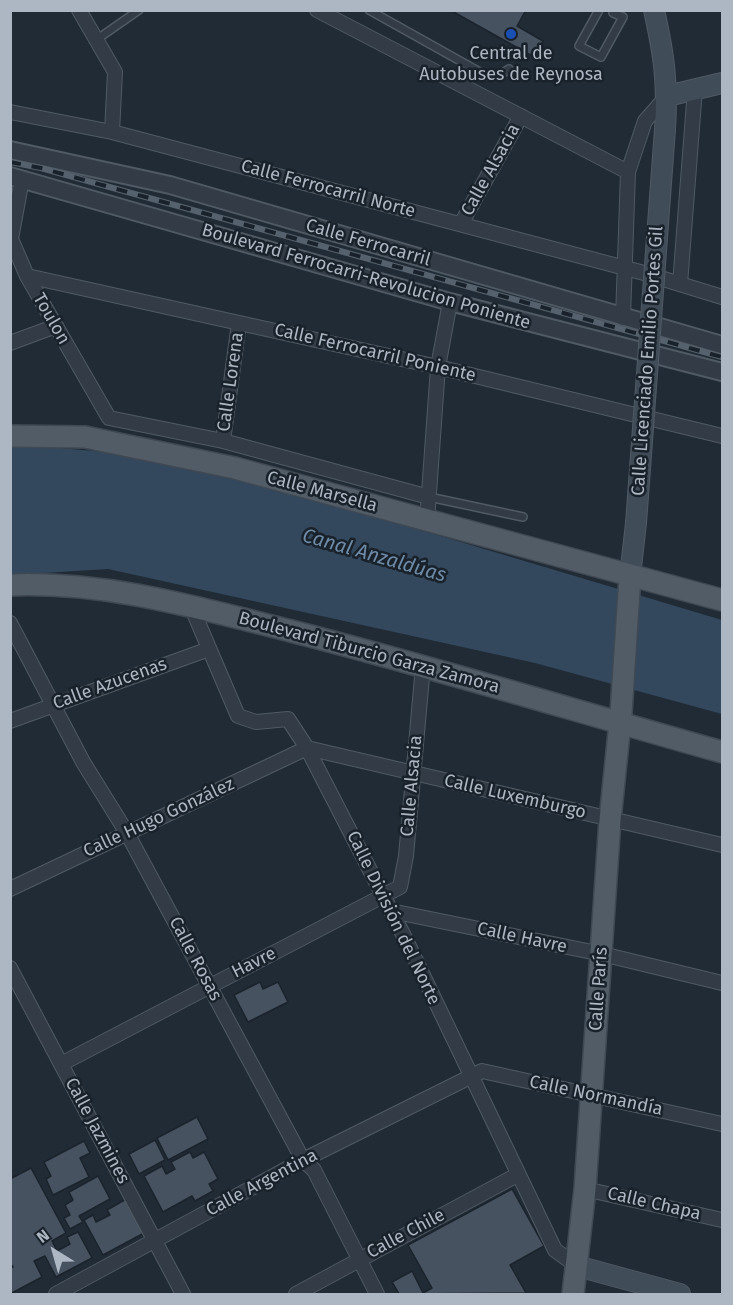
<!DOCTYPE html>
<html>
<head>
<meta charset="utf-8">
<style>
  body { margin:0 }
  #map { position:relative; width:733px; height:1305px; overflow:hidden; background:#202b35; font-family:"Fira Sans",sans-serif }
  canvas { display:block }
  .frame { position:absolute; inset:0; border:12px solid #adb7c3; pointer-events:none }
  .north { position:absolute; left:24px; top:1221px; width:60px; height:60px; -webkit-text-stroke:4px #19212a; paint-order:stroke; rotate:323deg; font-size:16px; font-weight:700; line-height:24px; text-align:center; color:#adb7c3 }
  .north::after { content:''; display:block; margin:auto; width:21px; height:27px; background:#adb7c3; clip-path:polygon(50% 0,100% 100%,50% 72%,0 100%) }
</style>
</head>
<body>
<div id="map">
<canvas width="733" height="1305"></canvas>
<div class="frame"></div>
<div class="north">N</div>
</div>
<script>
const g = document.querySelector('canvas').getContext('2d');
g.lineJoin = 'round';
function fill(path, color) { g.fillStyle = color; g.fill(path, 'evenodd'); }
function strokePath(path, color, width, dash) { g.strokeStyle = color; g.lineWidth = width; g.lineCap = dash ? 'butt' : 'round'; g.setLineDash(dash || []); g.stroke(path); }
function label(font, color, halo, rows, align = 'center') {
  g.font = font + ' "Fira Sans",sans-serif'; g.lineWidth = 5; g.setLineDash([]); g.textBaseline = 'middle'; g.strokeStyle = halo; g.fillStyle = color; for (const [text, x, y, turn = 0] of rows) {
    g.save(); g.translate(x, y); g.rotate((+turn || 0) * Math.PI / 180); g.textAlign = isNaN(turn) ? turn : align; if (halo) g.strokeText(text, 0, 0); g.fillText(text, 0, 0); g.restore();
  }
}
const water = new Path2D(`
  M11,444L142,455L240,476L722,620V714L535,663L108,569L11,575Z`);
const building = new Path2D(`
  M450,10H526L517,26L543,41L534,57Z
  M260,982L263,989L278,982L288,1002L248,1022L234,995Z
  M197,1117L208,1139L168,1160L157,1138Z
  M155,1140L165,1160L139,1174L129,1154Z
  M84,1141L90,1153L80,1158L89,1177L53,1195L46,1179L51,1176L44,1162Z
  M190,1152L193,1158L204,1152L218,1179L209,1184L213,1191L195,1201L192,1196L163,1212L144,1176L162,1166L166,1174L175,1169L171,1162Z
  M31,1168L66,1233L52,1241L57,1251L70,1244L67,1237L78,1232L92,1258L56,1277L45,1256L34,1261L42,1277L10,1294V1268L13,1267L10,1263V1179Z
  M98,1176L110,1199L79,1216L83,1222L70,1229L64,1218L70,1215L65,1205L73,1200L69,1192Z
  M512,1189L544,1246L510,1265L526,1293L399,1294L392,1282L412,1271L423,1293L432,1288L408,1245Z
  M128,1198L146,1232L103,1255L84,1220L93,1215L96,1222L110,1215L107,1210Z`);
const service = new Path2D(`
  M369,10L487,76L500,75L509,69
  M599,10L579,46L601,57L623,17L613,13L614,10
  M96,40L139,10
  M429,497L523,517`);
const minor = new Path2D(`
  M79,10L115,72L112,132
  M317,10L628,172
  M10,112L112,132L644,273L722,297
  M22,179L11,239L27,276L109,418L223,441L429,497
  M461,224L521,116
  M27,276L438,367L722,436
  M680,284L695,89
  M623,318L628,172L645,121L667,96
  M10,343L56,326
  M223,441L239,323
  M427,521L438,367L450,302
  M191,606L238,716L256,722L288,719L307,748L406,940L555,1250L577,1266
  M10,623L83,762L127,833L303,1160L314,1170L377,1294
  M10,721L209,649
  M307,748L722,845
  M10,889L307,748
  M391,911L602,954L722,983
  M10,968L183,1294
  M61,1064L400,887L406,856L423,666
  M585,1189L722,1220
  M56,1294L303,1160L482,1071L722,1124
  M296,1294L517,1175`);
const tertiary = new Path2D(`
  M10,150L170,185L722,345
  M10,176L450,302L722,372`);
const secondary = new Path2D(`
  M654,10C664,55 668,83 665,129
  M667,96L722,83
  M630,576L636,523
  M577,1266L680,1294`);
const primary = new Path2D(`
  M10,436L85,437L235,468L722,600
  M10,585C106,581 199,608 291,631C436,668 579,712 722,752
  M573,1294L585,1189L610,820L621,713L630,576`);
const rail = new Path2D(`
  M10,162L41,168L722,357`);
const secondaryBridge = new Path2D(`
  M636,523L665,129`);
const markers = [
  [511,34,6,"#1a4fb4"]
];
const poiNames = [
  ["Central de",511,54],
  ["Autobuses de Reynosa",511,75]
];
const streetNames = [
  ["Calle Alsacia",491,170,-61],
  ["Calle Ferrocarril Norte",328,189,15],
  ["Calle Ferrocarril",368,243,16],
  ["Boulevard Ferrocarri-Revolucion Poniente",366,277,16],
  ["Toulon",51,319,60],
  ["Calle Ferrocarril Poniente",375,353,13],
  ["Calle Licenciado Emilio Portes Gil",648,361,-86],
  ["Calle Lorena",231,382,-82],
  ["Calle Marsella",322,492,15],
  ["Boulevard Tiburcio Garza Zamora",369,653,15],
  ["Calle Azucenas",110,684,-20],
  ["Calle Alsacia",412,786,-85],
  ["Calle Luxemburgo",515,797,13],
  ["Calle Hugo González",159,818,-25],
  ["Calle División del Norte",393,918,64],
  ["Calle Havre",522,938,12],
  ["Calle Rosas",195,959,62],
  ["Havre",254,963,-27],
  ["Calle París",599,989,-86],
  ["Calle Normandía",596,1096,12],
  ["Calle Jazmines",97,1131,62],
  ["Calle Argentina",262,1183,-28],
  ["Calle Chapa",654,1204,13],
  ["Calle Chile",406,1234,-28]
];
const waterNames = [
  ["Canal Anzaldúas",374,556,16]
];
fill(water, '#33485d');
fill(building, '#46525f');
strokePath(building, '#1b232c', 1.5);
strokePath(service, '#505a64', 10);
strokePath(minor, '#505a64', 16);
strokePath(tertiary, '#505a64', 20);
strokePath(secondary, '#505a64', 22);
strokePath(primary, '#3f4853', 24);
strokePath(service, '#333c46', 7);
strokePath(minor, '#333c46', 14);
strokePath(tertiary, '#333c46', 16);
strokePath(secondary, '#414c59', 20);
strokePath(primary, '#515c66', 21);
strokePath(rail, '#55616d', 6);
strokePath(rail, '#19212a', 4, [11]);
strokePath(secondaryBridge, '#505a64', 22, []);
strokePath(secondaryBridge, '#414c59', 20);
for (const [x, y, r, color] of markers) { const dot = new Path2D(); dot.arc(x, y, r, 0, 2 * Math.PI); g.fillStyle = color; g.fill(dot); strokePath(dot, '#19212a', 2); }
label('18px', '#adb7c3', '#19212a', poiNames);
label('18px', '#adb7c3', '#19212a', streetNames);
label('italic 20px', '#6e8ba7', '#19212a', waterNames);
</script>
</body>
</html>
